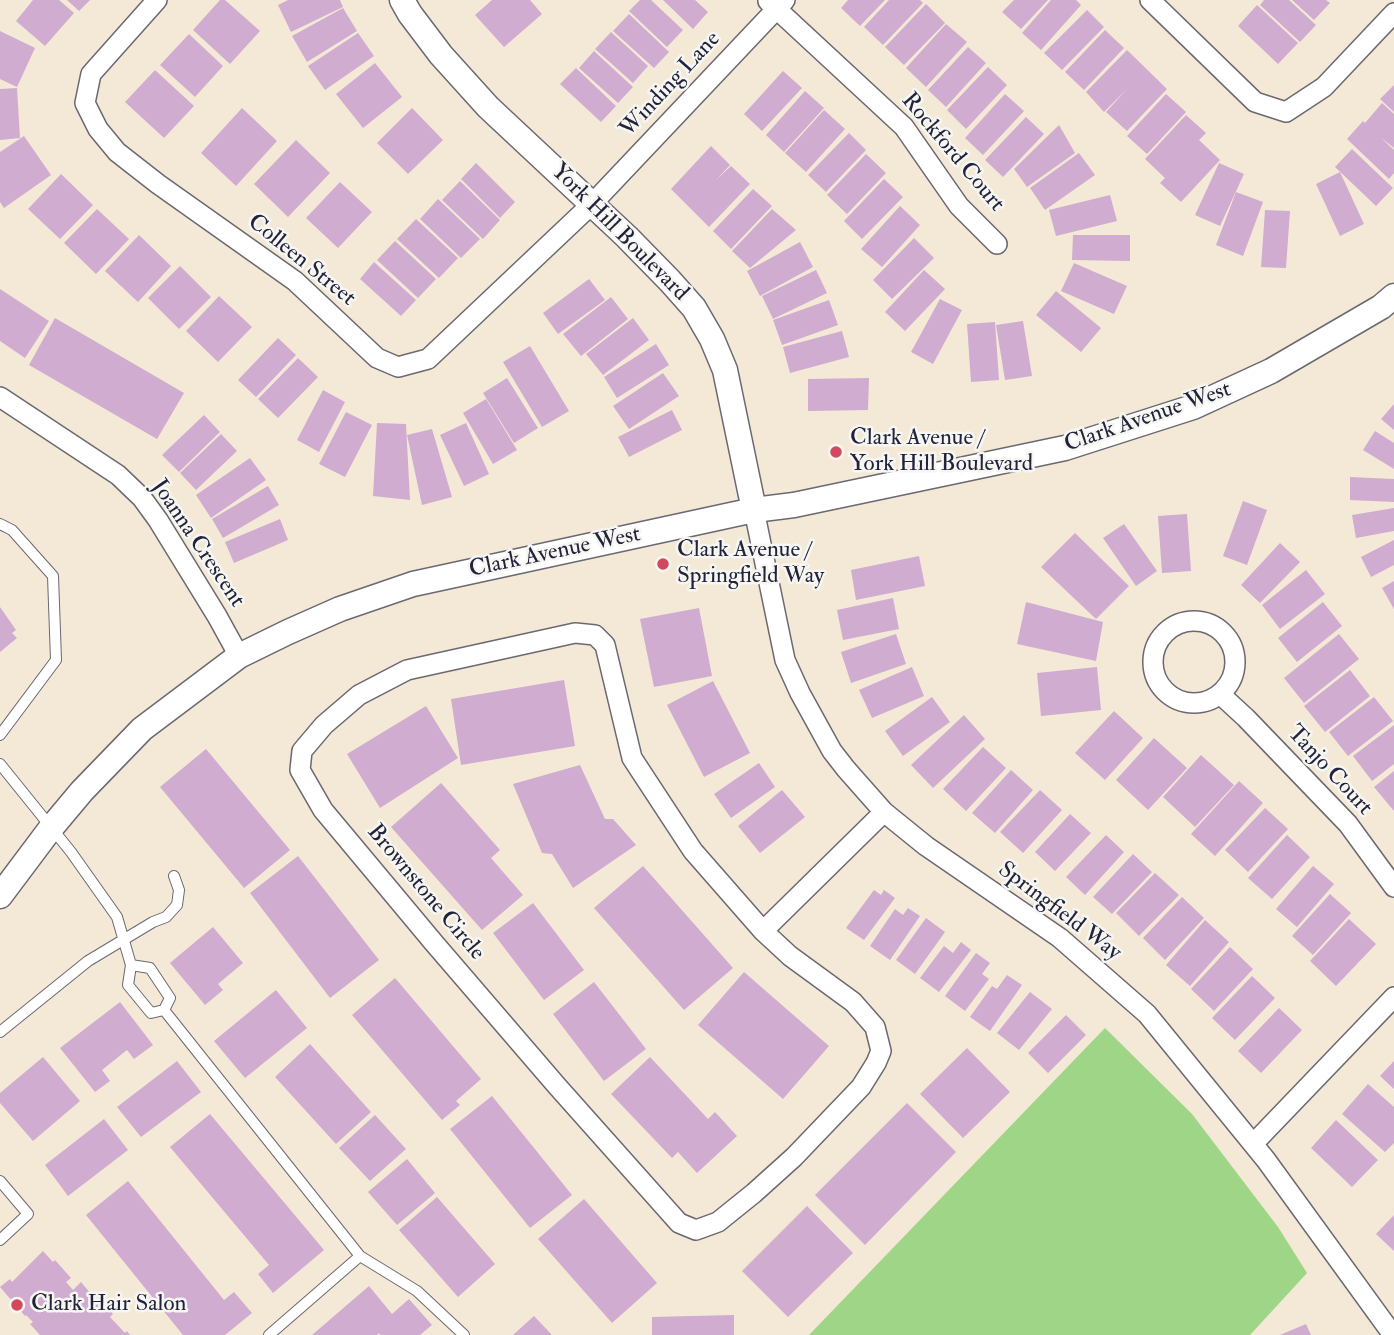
<!DOCTYPE html>
<html>
<head>
<meta charset="utf-8">
<style>
  body { margin:0 }
  canvas { display:block; background:#f3e9d6 }
</style>
</head>
<body>
<canvas width="1394" height="1335"></canvas>
<script>
const g = document.querySelector('canvas').getContext('2d');
g.lineJoin = 'round';
function fill(path, color) { g.fillStyle = color; g.fill(path, 'evenodd'); }
function strokePath(path, color, width, dash) { g.strokeStyle = color; g.lineWidth = width; g.lineCap = dash ? 'butt' : 'round'; g.setLineDash(dash || []); g.stroke(path); }
function label(font, color, halo, rows, align = 'center') {
  g.font = font + ' "IM FELL Double Pica",serif'; g.lineWidth = 5; g.setLineDash([]); g.textBaseline = 'middle'; g.strokeStyle = halo; g.fillStyle = color; for (const [text, x, y, turn = 0] of rows) {
    g.save(); g.translate(x, y); g.rotate((+turn || 0) * Math.PI / 180); g.textAlign = isNaN(turn) ? turn : align; if (halo) g.strokeText(text, 0, 0); g.fillText(text, 0, 0); g.restore();
  }
}
const green = new Path2D(`
  M1105,1028L1192,1114L1278,1227L1307,1273L1250,1335H809Z`);
const building = new Path2D(`
  M33,0H59L74,13L45,46L16,21Z
  M67,0H90L79,11Z
  M220,0H225L260,31L230,64L193,30Z
  M288,0H340L343,7L291,32L278,5Z
  M492,0H530L542,14L504,47L475,15Z
  M640,0H651L683,30L667,47L629,11Z
  M663,0H695L708,12L693,29Z
  M848,0H885L860,26L841,8Z
  M889,0H920L923,3L883,45L864,27Z
  M1014,0H1048L1021,29L1002,12Z
  M1051,0H1076L1081,5L1041,50L1022,33Z
  M1264,0H1289L1316,25L1300,42L1260,5Z
  M1292,0H1326L1330,3L1314,20Z
  M926,4L945,23L904,65L885,47Z
  M1257,5L1298,43L1278,64L1238,26Z
  M343,8L357,31L307,62L292,36Z
  M1087,10L1104,27L1062,70L1044,53Z
  M629,14L669,52L654,68L613,31Z
  M946,24L967,42L926,87L906,68Z
  M1105,30L1124,48L1084,90L1065,72Z
  M0,31L35,48L17,87L0,79Z
  M611,32L648,66L633,83L595,49Z
  M358,33L374,56L325,90L308,66Z
  M189,34L223,66L195,97L160,65Z
  M968,47L986,63L946,107L928,90Z
  M1127,50L1167,89L1127,131L1106,112L1128,88L1104,112L1086,92Z
  M594,51L633,87L618,103L579,68Z
  M375,63L402,97L363,128L336,94Z
  M988,67L1007,85L966,129L947,110Z
  M576,68L616,106L601,122L560,84Z
  M155,70L194,106L164,138L125,102Z
  M783,71L802,88L762,131L744,114Z
  M1394,85V112L1380,99Z
  M17,88L20,138L0,140V89Z
  M805,91L824,108L784,152L766,135Z
  M1005,94L1024,111L983,155L965,138Z
  M1166,94L1186,112L1147,154L1127,136Z
  M1382,103L1394,114V148L1380,137L1394,150V173L1389,179L1347,139L1363,121L1365,123Z
  M242,108L277,141L236,186L201,153Z
  M412,108L443,140L408,174L377,143Z
  M824,110L845,129L806,172L785,153Z
  M1186,115L1206,133L1199,140L1220,160L1181,202L1160,183L1165,178L1145,159Z
  M1026,117L1044,134L1003,177L985,160Z
  M1059,125L1075,153L1027,187L1014,169Z
  M849,133L866,150L826,192L808,175Z
  M24,136L51,175L4,208L0,202V152Z
  M296,140L330,173L288,217L254,184Z
  M711,146L730,165L716,180L731,166L750,184L709,227L671,189Z
  M1352,149L1393,188L1376,206L1335,167Z
  M1079,153L1095,175L1045,210L1030,188Z
  M866,154L886,173L847,214L827,195Z
  M476,163L515,202L500,218L461,179Z
  M1219,163L1244,174L1220,226L1195,215Z
  M1340,172L1364,224L1340,236L1316,184Z
  M61,174L93,205L60,239L28,209Z
  M884,179L903,197L862,239L844,221Z
  M460,181L500,220L483,239L442,200Z
  M340,182L372,212L338,248L306,218Z
  M753,189L772,206L731,249L713,231Z
  M1236,192L1263,202L1243,256L1216,245Z
  M1110,195L1117,221L1056,236L1049,210Z
  M438,199L480,239L461,258L420,219Z
  M900,206L920,225L882,267L861,249Z
  M97,209L129,239L96,274L64,243Z
  M772,209L796,230L750,268L732,251Z
  M1265,210L1290,211L1286,268L1261,267Z
  M416,219L458,258L439,278L397,239Z
  M139,235L171,266L138,302L105,271Z
  M1073,235H1130V261L1072,260Z
  M914,238L934,258L892,299L873,280Z
  M395,241L436,279L418,298L377,260Z
  M800,242L813,267L760,296L747,271Z
  M374,262L416,300L401,316L360,279Z
  M1074,263L1127,286L1114,314L1061,291Z
  M180,266L211,297L179,329L148,298Z
  M816,270L827,293L773,319L762,296Z
  M924,270L945,289L905,331L885,312Z
  M589,279L605,300L558,334L543,313Z
  M0,289L49,321L25,358L0,341Z
  M1056,291L1101,328L1081,352L1036,315Z
  M219,296L252,327L218,362L186,331Z
  M611,297L628,319L581,356L563,334Z
  M940,299L962,310L933,364L911,352Z
  M829,300L838,325L782,345L773,320Z
  M55,318L184,393L157,439L29,365Z
  M633,318L649,340L603,375L586,354Z
  M1023,321L1032,376L1005,380L996,325Z
  M995,322L999,380L971,382L967,324Z
  M842,331L849,357L790,373L783,347Z
  M278,338L296,355L256,397L238,380Z
  M656,344L669,365L617,398L604,377Z
  M530,346L569,411L542,427L503,362Z
  M298,358L318,377L278,418L258,399Z
  M663,373L679,396L629,429L613,406Z
  M507,378L538,428L514,443L483,393Z
  M869,378L868,410L808,411V379Z
  M323,390L345,402L319,452L297,440Z
  M486,399L517,450L493,464L463,413Z
  M1394,404V430L1381,419Z
  M672,410L682,430L629,457L618,437Z
  M346,412L372,425L345,477L319,464Z
  M204,415L220,432L179,472L162,455Z
  M377,423L406,424L410,500L373,496Z
  M466,423L489,474L464,486L440,435Z
  M432,429L452,497L422,505L407,435Z
  M1375,431L1394,443V469L1363,450Z
  M221,434L237,451L196,490L180,473Z
  M250,458L266,480L211,518L196,495Z
  M1350,477L1394,479V502L1350,500Z
  M268,486L279,505L223,538L212,519Z
  M1243,501L1267,510L1247,565L1223,556Z
  M1394,508V531L1356,538L1352,515Z
  M1187,514L1191,571L1162,573L1158,516Z
  M280,519L288,540L234,563L225,542Z
  M1124,524L1157,571L1136,586L1103,538Z
  M1075,533L1129,586L1096,619L1041,567Z
  M1394,540V565L1371,577L1361,557Z
  M1280,543L1300,562L1260,603L1241,585Z
  M919,556L925,586L856,600L851,570Z
  M1306,570L1325,594L1280,629L1262,605Z
  M1394,581V609L1382,588Z
  M893,598L899,629L843,640L837,610Z
  M1026,602L1103,622L1096,661L1017,644Z
  M1323,602L1342,626L1297,662L1278,638Z
  M0,607L16,630L12,633L17,638L0,652Z
  M699,608L712,676L654,687L640,619Z
  M896,634L906,664L851,683L841,652Z
  M1339,634L1359,659L1304,703L1284,678Z
  M912,667L924,696L872,718L859,690Z
  M1097,667L1101,710L1041,716L1037,673Z
  M1350,670L1370,696L1325,732L1304,706Z
  M564,680L575,746L461,765L451,699Z
  M713,681L750,753L704,777L667,705Z
  M932,697L950,722L903,756L885,731Z
  M1374,697L1393,721L1348,756L1329,732Z
  M426,706L458,758L380,808L347,754Z
  M1114,711L1143,738L1105,780L1075,753Z
  M964,715L985,739L933,788L911,765Z
  M1394,725V764L1372,781L1353,756Z
  M1154,738L1187,768L1148,810L1116,780Z
  M983,747L1006,768L966,811L943,789Z
  M206,749L290,850L244,888L160,787Z
  M1201,755L1234,785L1195,827L1163,797Z
  M759,763L775,787L731,818L714,794Z
  M580,765L605,819H613L636,845L573,888L552,854L542,853L513,784Z
  M1011,770L1033,790L995,833L972,813Z
  M1394,771V811L1374,787Z
  M1239,781L1263,803L1215,856L1191,834Z
  M441,783L500,850L491,858L523,895L482,930L391,827Z
  M782,790L805,817L760,853L738,826Z
  M1040,790L1062,810L1023,853L1000,832Z
  M1265,808L1288,829L1248,872L1225,850Z
  M1070,814L1091,833L1055,871L1035,852Z
  M1106,835L1124,852L1085,895L1066,877Z
  M1287,835L1310,857L1272,899L1248,878Z
  M1133,854L1152,872L1112,914L1093,897Z
  M298,856L379,960L330,998L250,893Z
  M643,866L733,968L684,1010L594,908Z
  M1313,866L1334,884L1297,927L1276,909Z
  M1155,873L1179,895L1139,936L1116,913Z
  M874,890L881,895L884,890L895,898L864,940L846,928Z
  M1330,894L1351,913L1313,955L1292,936Z
  M1182,897L1204,918L1165,960L1143,938Z
  M533,903L584,970L544,1000L493,933Z
  M908,908L920,916L890,960L870,946L895,909L903,915Z
  M926,918L945,932L915,974L896,960Z
  M1349,919L1376,944L1336,986L1310,961Z
  M1205,920L1229,942L1190,986L1166,965Z
  M213,927L243,963L218,984L223,990L205,1005L170,963Z
  M961,942L971,950L939,992L920,978L944,946L953,953Z
  M1230,947L1253,969L1214,1011L1191,989Z
  M976,953L990,963L982,974L989,979L965,1011L945,996Z
  M744,972L829,1046L783,1099L698,1025Z
  M1007,975L1022,985L990,1031L970,1017L992,986L997,989Z
  M1252,976L1275,998L1235,1040L1212,1018Z
  M395,978L481,1079L456,1101L460,1105L442,1120L352,1015Z
  M594,982L646,1049L604,1081L553,1014Z
  M276,990L307,1028L245,1078L214,1041Z
  M1030,992L1052,1009L1019,1050L997,1033Z
  M120,1002L153,1045L134,1059L127,1050L102,1070L110,1081L95,1092L60,1048Z
  M1279,1008L1302,1030L1261,1073L1238,1051Z
  M1066,1015L1086,1035L1048,1073L1028,1053Z
  M310,1044L371,1112L336,1144L275,1077Z
  M967,1048L1010,1092L963,1138L920,1094Z
  M43,1057L80,1101L33,1141L0,1103V1093Z
  M650,1057L708,1119L715,1112L737,1136L697,1173L678,1152L672,1158L611,1094Z
  M177,1061L201,1092L141,1137L117,1107Z
  M1394,1061V1089L1380,1076Z
  M1368,1084L1394,1107V1143L1385,1152L1342,1114Z
  M492,1096L572,1195L530,1228L450,1129Z
  M907,1103L956,1152L865,1245L815,1195Z
  M210,1114L324,1250L273,1293L258,1274L269,1265L170,1147Z
  M375,1115L406,1149L370,1181L339,1148Z
  M104,1119L128,1150L68,1196L45,1165Z
  M1336,1120L1378,1160L1352,1187L1311,1148Z
  M407,1159L435,1193L397,1225L368,1192Z
  M128,1181L224,1300L234,1292L252,1313L225,1335H183L86,1215Z
  M437,1197L495,1264L458,1297L399,1230Z
  M584,1199L657,1283L612,1323L538,1239Z
  M807,1206L853,1253L788,1317L742,1271Z
  M1394,1215V1251L1376,1234Z
  M43,1251L53,1262L55,1260L71,1278L66,1282L73,1290L81,1282L96,1300L99,1298L113,1314L110,1317L125,1333L127,1331L130,1335H40L30,1324L33,1322L26,1315L25,1316L0,1287L10,1279L12,1282Z
  M369,1286L392,1314L409,1299L432,1325L420,1335H380L379,1333L377,1335H312Z
  M734,1315V1335H652V1317Z
  M534,1316L552,1335H513Z
  M1306,1324L1311,1335H1280Z`);
const service = new Path2D(`
  M0,524L12,530L53,576L56,660L0,735
  M0,764L71,852L117,917L131,965L128,985L151,1013L164,1010
  M131,965L150,968L170,998L164,1010
  M164,1010L360,1256L417,1291L464,1335
  M0,1032L88,961L153,922L166,917L177,905L179,890L174,876
  M0,1181L28,1214L0,1240
  M269,1335L360,1256`);
const minor = new Path2D(`
  M157,0L91,74L85,103L98,129L117,152L158,184L295,281L377,358L398,367L428,359L592,204L785,0
  M1150,0L1255,102L1286,112L1324,87L1394,13
  M768,1L904,127L959,206L997,244
  M0,397L118,475L142,498L158,520L217,616L239,656
  M754,510L785,660L800,693L832,751L846,769L884,812L926,846L1060,938L1147,1014L1266,1160L1393,1335
  M1153 662a41 41 0 1 1 82 0a41 41 0 1 1-82 0Z
  M575,633L595,635L605,645L632,758L693,851L763,931L790,956L853,1002L875,1027L881,1051L876,1063L861,1087L794,1157L754,1193L718,1222L696,1230L679,1223L557,1086L434,943L323,810L300,770L302,751L324,725L359,695L407,670Z
  M1221,695L1246,718L1348,824L1394,887
  M763,931L884,812
  M1253,1144L1394,997`);
const tertiary = new Path2D(`
  M402,0L410,14L441,55L488,107L627,237L670,281L694,308L712,339L725,370L754,510
  M0,896L51,828L82,791L142,729L239,656L288,632L340,609L413,584L754,510L794,505L1065,448L1193,407L1271,371L1381,307L1394,296`);
const markers = [
  [836,452,7,"#d1495b"],
  [663,564,7,"#d1495b"],
  [17,1305,7,"#d1495b"]
];
const streetNames = [
  ["Winding Lane",671,85,-47],
  ["Rockford Court",952,153,50],
  ["York Hill Boulevard",619,233,45],
  ["Colleen Street",301,261,39],
  ["Clark Avenue West",1148,418,-19],
  ["Joanna Crescent",197,544,56],
  ["Clark Avenue West",555,553,-12],
  ["Tanjo Court",1329,771,47],
  ["Brownstone Circle",425,893,50],
  ["Springfield Way",1059,912,37]
];
const poiNames = [
  ["Clark Avenue /",850,439],
  ["York Hill Boulevard",850,465],
  ["Clark Avenue /",677,551],
  ["Springfield Way",677,577],
  ["Clark Hair Salon",31,1305]
];
fill(green, '#9fd586');
fill(building, '#d0acd1');
strokePath(service, '#6b6871', 12);
strokePath(minor, '#6b6871', 22);
strokePath(tertiary, '#6b6871', 27);
strokePath(service, '#fff', 10);
strokePath(minor, '#fff', 19);
strokePath(tertiary, '#fff', 24);
for (const [x, y, r, color] of markers) { const dot = new Path2D(); dot.arc(x, y, r, 0, 2 * Math.PI); g.fillStyle = color; g.fill(dot); strokePath(dot, '#f6f6f2', 2.5); }
label('23px', '#22223b', '#f6f6f2', streetNames);
label('23px', '#22223b', '#f6f6f2', poiNames, 'left');
</script>
</body>
</html>
